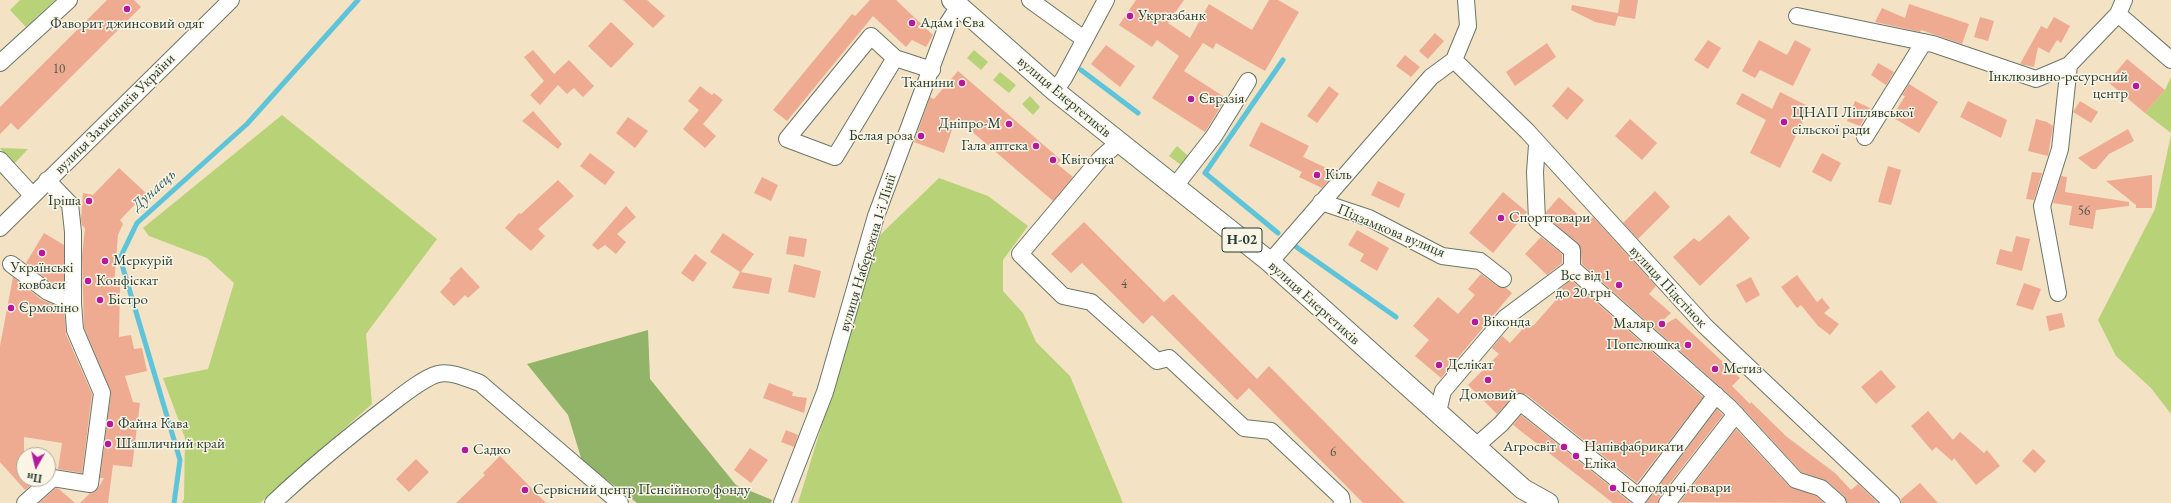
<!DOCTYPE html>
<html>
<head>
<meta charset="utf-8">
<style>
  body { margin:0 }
  #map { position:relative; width:2171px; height:503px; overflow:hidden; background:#f4e2c5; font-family:"EB Garamond",serif }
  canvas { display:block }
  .north { position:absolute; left:16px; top:447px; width:40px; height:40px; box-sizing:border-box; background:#fcf5e5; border:1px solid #a4ab9e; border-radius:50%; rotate:188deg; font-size:11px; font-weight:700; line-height:16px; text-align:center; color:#1f3d34 }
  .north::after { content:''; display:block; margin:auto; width:14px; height:18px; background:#b5179e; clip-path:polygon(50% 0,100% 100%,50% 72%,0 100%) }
</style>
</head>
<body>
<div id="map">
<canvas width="2171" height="503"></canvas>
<div class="north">Пн</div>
</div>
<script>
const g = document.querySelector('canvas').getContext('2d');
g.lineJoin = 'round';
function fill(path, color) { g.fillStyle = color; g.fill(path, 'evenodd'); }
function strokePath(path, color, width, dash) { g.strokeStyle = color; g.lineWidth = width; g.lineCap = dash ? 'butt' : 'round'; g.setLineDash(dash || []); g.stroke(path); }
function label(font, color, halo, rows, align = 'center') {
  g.font = font + ' "EB Garamond",serif'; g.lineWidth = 3; g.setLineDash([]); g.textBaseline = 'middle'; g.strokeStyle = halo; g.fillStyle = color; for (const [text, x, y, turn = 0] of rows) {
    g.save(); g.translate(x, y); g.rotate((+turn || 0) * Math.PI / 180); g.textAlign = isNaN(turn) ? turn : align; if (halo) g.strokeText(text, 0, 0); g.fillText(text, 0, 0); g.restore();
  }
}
const green = new Path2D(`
  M20,0H55L26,27L10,10Z
  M974,50L988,62L981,70L967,58Z
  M1000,72L1016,85L1009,93L993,80Z
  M2171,77V133L2145,113L2165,90Z
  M1030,96L1040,107L1033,115L1022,104Z
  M282,115L437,239L366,334L372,404L260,503H182L184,499L185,438L163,378L208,369L234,283L207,258L149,236L143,228Z
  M2171,135V414L2151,388L2116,356L2098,320L2155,209Z
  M1177,146L1188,156L1181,165L1169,156Z
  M0,148L28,149L13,165Z
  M939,178L988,196L1028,226L1003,260V291L1023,313L1036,342L1070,376L1123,503H798L880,235Z`);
const forest = new Path2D(`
  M648,330L650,379L736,485L772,500L771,503H637L582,461L568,415L527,364Z`);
const stream = new Path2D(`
  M1081,70L1138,113
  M1278,233L1205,173L1283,60
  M1295,246L1396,317
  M174,503L180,460L120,258L137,223L247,124L358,0`);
const building = new Path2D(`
  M107,0H134L141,7L18,130L11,123L0,134V107Z
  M623,0H647L665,16L653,28Z
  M870,0H896L933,35L926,47L912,40L906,47L873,16L787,121L773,110L852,14L855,16Z
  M1136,0H1184L1168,23L1190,38L1209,4L1252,30L1269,0H1278L1299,12L1265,71L1216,43L1213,49L1203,43L1184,71L1226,98L1205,132L1152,98L1179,56L1157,40L1152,47L1119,25Z
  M1620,0H1638L1635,19L1618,16L1615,26L1595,22L1571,10L1572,5L1618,13Z
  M1909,4L1969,24L1962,44L1921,30L1920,32L1875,22L1882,8L1905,18Z
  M1980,17L1994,21L1988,41L1974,37Z
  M2054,17L2070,26L2061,43L2057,40L2049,53L2038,47L2034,67L2020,64L2041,26L2047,29Z
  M611,22L634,44L611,68L588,46Z
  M1435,33L1444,41L1428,59L1419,51Z
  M1708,40L1721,48L1708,69L1694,60Z
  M1759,40L1787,55L1795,40L1811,49L1793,86L1760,70L1755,78L1742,71Z
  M1547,43L1556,57L1515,86L1506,72Z
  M1106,45L1135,66L1120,87L1091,64Z
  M533,50L554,74L569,60L594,86L583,97L574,88L567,94L558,85L540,105L530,95L544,81L524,57Z
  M1405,55L1420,67L1411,77L1396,66Z
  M2127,59L2165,90L2145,113L2108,82Z
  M1878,63L1894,72L1886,85L1871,75Z
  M958,71L1061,160L1057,164L1073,177L1053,201L956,118L944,153L914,142L930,97L934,99Z
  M1909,84L1938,102L1919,133L1892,117L1905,96L1902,95Z
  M700,86L712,95L714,93L723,100L703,124L716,136L705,148L683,129L699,110L688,101Z
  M1329,86L1339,94L1317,123L1307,116Z
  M1568,87L1584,100L1567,120L1552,106Z
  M1780,92L1810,107L1780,168L1750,153L1766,120L1736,104L1742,93L1772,109Z
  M1855,101L1870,108L1860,126L1847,121Z
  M1968,101L2007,120L2001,138L1960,117Z
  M2080,101L2098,112L2091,123L2073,112Z
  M533,111L562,144L558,149L522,121Z
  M628,117L648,131L635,148L616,133Z
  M1630,119L1657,143L1642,160L1615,136Z
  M2036,119L2047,122L2053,126L2048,156L2028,151Z
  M1261,122L1309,146L1303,157L1335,172L1322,188L1299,177L1302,172L1249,146Z
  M2128,129L2134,141L2109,154L2096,169H2092L2078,158Z
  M590,153L615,172L605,185L580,166Z
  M1822,153L1841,163L1831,182L1812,172Z
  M1888,166L1901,170L1891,205L1878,202Z
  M119,168L146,193L120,220L123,224L118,235L114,286H120L119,337L131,335L134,349L142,348L147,371L125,376L133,402L140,403L132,467L113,465L108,503H80L90,493L97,490L104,478H100L111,394L84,328L82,256L85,228L82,225L81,219L83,193L93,195Z
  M2032,172L2042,173L2034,200L2026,199Z
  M2152,175V208H2136V205L2106,181Z
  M2061,176L2067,177L2065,192L2129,202V206L2096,210L2093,229L2069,225L2072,206L2053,203Z
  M762,177L778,185L771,201L754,193Z
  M558,180L574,196L538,229L545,236L531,251L505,228L519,213L521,214Z
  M1378,181L1405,194L1399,208L1371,195Z
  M1655,191L1670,207L1638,239L1623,223Z
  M1503,192L1527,212L1493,253L1469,233Z
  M1559,197L1587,223L1593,217L1656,286L1649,294L1671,313L1658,325L1660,327L1676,318L1740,378L1732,386L1750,404L1751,402L1787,437L1835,473L1851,490L1858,484L1878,503H1847L1844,496L1827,481L1801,472L1735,400L1582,264L1580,246L1546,216V212Z
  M626,206L636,217L617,234L626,242L616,254L605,245L598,250L592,245Z
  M1729,215L1750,238L1700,286L1673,257L1694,238L1699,242Z
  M1084,222L1164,302L1173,294L1257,379L1269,366L1405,503H1363L1249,388L1237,400L1152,315L1143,324L1082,263L1071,273L1051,254Z
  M1357,230L1389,248L1377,271L1360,261L1364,254L1348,245Z
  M44,233L64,245V288L53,284L26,263Z
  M723,233L754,254L741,272L772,278L769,294L732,288L740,272L710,252Z
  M789,236L807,239L804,257L786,254Z
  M2016,236L2030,239L2022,271L1996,264L2000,249L2012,252Z
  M1541,237L1562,254V263L1547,275L1525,254Z
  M695,254L707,263L693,282L681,273Z
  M794,264L821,271L815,298L788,292Z
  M461,267L480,287L468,298L465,295L454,306L440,292L451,280L449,279Z
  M1481,274L1497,286L1506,288L1512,293L1441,378L1415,356L1429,340L1413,326L1438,297L1458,314L1475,295L1468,289Z
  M1797,275L1817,302L1822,298L1830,308L1824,313L1839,324L1830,335L1818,326L1801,305L1797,308L1781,287Z
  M13,277L42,300L64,309L66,334L92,394L82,473L58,469L62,443L24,437V479H38L25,490L0,462V346Z
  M1751,277L1760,295L1746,303L1736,285Z
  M1571,280L1703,397L1637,483L1526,394L1516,393L1497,414L1468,385L1499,354L1492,348L1502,336L1510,343L1529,322L1533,326L1564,291L1561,288Z
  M2024,283L2041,289L2033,310L2016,305Z
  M2062,313L2065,327L2049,331L2046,316Z
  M1881,370L1896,387L1876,404L1861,387Z
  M769,383L793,392L792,396L807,398L804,413L763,398Z
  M1717,409L1723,415L1659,497L1658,503H1646Z
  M1928,411L1953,440L1960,432L1984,453L1987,450L2000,466L1976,485L1954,458L1952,461L1936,447L1932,451L1911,426Z
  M1521,415L1631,503H1613L1513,425Z
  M1736,429L1789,486L1816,496L1824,503L1680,502Z
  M786,430L798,435L794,447L781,442Z
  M750,448L768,460L751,483L734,470Z
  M2033,449L2046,461L2035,473L2022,461Z
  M500,456L546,503H456L485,475L483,473Z
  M416,459L429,472L409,492L396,479Z
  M1920,483L1938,503H1901V499Z
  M56,488L59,489L75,503H39Z`);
const minor = new Path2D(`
  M1030,0L1084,39
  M2118,14L2171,60
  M1797,16L1933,44L2036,79L2069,65L2118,14L2124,0
  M895,58L871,36L787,139L835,157L895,58L932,70
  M1454,60L1527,131L1705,326L1892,503
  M1454,60L1468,26L1466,0
  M0,63L69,0
  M1055,91L1064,78L1106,0
  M1865,137L1924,42
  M1119,142L1100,159L1020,254L1063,296L1091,302L1157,361L1169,358L1244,428L1271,431L1341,497L1342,503
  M0,160L32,195
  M1175,186L1214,136L1248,81
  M1321,202L1369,218L1442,256L1480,261L1503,279
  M0,228L231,0
  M1270,262L1431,77L1454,60
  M11,264L48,292L73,303
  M1572,268L1729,407L1796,480L1821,488L1838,503
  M2058,293L2042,206L2060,149L2069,65
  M1438,412L1443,391L1505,318L1572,268V250L1537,221L1535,172L1537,145
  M1476,446L1501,424L1520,402L1639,497L1716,395
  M25,503L53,478L90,484L102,393L75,330L73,303V232L70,204L47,180
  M273,503C309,469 348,437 387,407C400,397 423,378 438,374C452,371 468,379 480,383L620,503
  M782,503L825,392L876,216L948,23L959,6
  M1667,503L1736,414`);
const major = new Path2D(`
  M952,0L1055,91L1270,262L1523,489L1548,503`);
const markers = [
  [127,9,4,"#b5179e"],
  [1130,16,4,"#b5179e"],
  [912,23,4,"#b5179e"],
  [962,83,4,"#b5179e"],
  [2136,86,4,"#b5179e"],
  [1191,99,4,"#b5179e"],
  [1784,122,4,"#b5179e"],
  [1009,124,4,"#b5179e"],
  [921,136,4,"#b5179e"],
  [1036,146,4,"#b5179e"],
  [1053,160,4,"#b5179e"],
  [1317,175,4,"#b5179e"],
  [89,201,4,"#b5179e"],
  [1501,218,4,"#b5179e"],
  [42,253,4,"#b5179e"],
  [105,261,4,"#b5179e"],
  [88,281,4,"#b5179e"],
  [1619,285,4,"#b5179e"],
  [100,300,4,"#b5179e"],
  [11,308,4,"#b5179e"],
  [1475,322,4,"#b5179e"],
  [1662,324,4,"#b5179e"],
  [1688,345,4,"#b5179e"],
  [1439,365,4,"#b5179e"],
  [1715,369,4,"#b5179e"],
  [1488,380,4,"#b5179e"],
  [110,424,4,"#b5179e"],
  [108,444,4,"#b5179e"],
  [1564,447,4,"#b5179e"],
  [465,450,4,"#b5179e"],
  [1576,456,4,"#b5179e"],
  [1613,488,4,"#b5179e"],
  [525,490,4,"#b5179e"]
];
const numberNames = [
  ["10",59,69],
  ["56",2084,211],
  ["4",1124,284],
  ["6",1333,452]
];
const shields = [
  [1242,240,40]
];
const shieldNames = [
  ["Н-02",1242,240]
];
const poiNames = [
  ["Укргазбанк",1138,16],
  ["Адам і Єва",920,23],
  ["Фаворит джинсовий одяг",127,24,"center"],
  ["Інклюзивно-ресурсний",2128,77,"right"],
  ["центр",2128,94,"right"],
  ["Тканини",954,83,"right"],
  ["Євразія",1199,99],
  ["ЦНАП Ліплявської",1792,113],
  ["сільскої ради",1792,130],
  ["Дніпро-М",1001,124,"right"],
  ["Белая роза",913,136,"right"],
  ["Гала аптека",1028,146,"right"],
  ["Квіточка",1061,160],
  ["Кіль",1325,175],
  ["Іріша",81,201,"right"],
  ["Спорттовари",1509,218],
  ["Меркурій",113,261],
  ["Українські",42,268,"center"],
  ["ковбаси",42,285,"center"],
  ["Все від 1",1611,276,"right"],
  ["до 20 грн",1611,293,"right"],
  ["Конфіскат",96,281],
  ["Бістро",108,300],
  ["Єрмоліно",19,308],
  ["Віконда",1483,322],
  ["Маляр",1654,324,"right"],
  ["Попелюшка",1680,345,"right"],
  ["Делікат",1447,365],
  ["Метиз",1723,369],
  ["Домовий",1488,395,"center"],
  ["Файна Кава",118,424],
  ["Шашличний край",116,444],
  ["Агросвіт",1556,447,"right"],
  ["Напівфабрикати",1584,447],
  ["Еліка",1584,464],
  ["Садко",473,450],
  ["Господарчі товари",1621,488],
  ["Сервісний центр Пенсійного фонду",533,490]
];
const streetNames = [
  ["вулиця Енергетиків",1064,97,40],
  ["вулиця Захисників України",115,114,-45],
  ["Підзамкова вулиця",1391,231,23],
  ["вулиця Набережна 1-ї Лінії",868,253,-73],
  ["вулиця Підстінок",1668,287,47],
  ["вулиця Енергетиків",1314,303,42]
];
const waterNames = [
  ["Дунаець",154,190,-42]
];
fill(green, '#b7d277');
fill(forest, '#91b468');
strokePath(stream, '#5dc4da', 5);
fill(building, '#eeab92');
strokePath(minor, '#6a7767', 18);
strokePath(major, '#6a7767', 22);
strokePath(minor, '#fff', 16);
strokePath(major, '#fff', 20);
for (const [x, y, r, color] of markers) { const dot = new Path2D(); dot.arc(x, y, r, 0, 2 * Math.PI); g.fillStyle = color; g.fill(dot); strokePath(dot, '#fcf5e5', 1.5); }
label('13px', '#53584c', null, numberNames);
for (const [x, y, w] of shields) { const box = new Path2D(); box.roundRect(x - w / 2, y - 12, w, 24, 3); g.fillStyle = '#fcf5e5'; g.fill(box); strokePath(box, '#1f3d34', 1); }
label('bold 14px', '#1f3d34', null, shieldNames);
label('15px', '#1f3d34', '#fcf5e5', poiNames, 'left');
label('15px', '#1f3d34', '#fcf5e5', streetNames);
label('italic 16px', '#2e5f5e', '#fcf5e5', waterNames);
</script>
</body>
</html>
